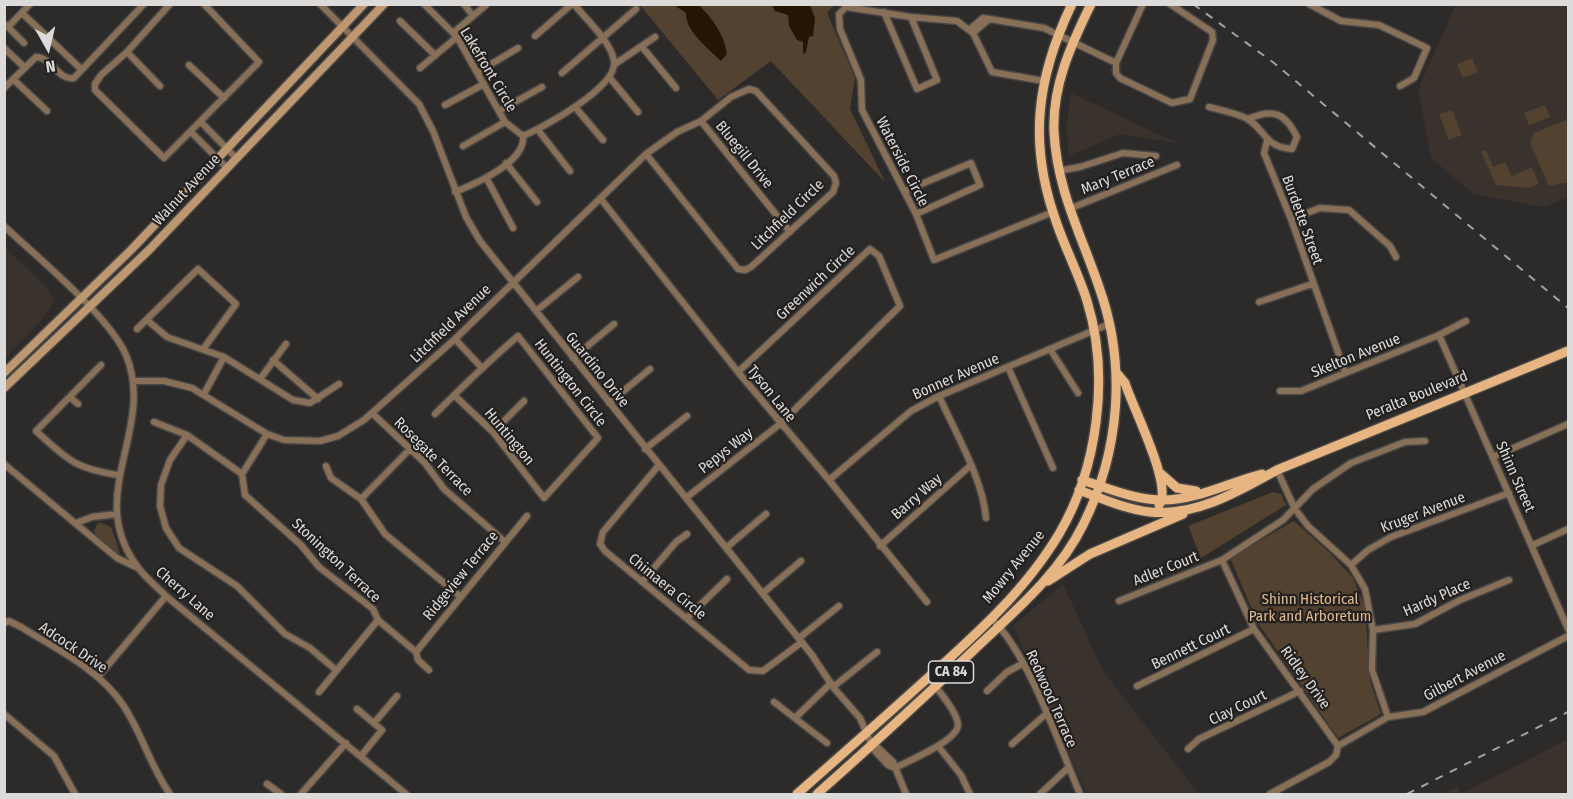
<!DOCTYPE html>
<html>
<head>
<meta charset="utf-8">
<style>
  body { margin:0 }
  #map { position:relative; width:1573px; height:799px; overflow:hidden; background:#2d2b29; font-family:"Fira Sans Condensed",sans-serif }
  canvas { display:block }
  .frame { position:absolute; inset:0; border:6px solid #dcdbda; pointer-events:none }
  .north { position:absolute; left:18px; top:18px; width:60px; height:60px; -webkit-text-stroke:4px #23211f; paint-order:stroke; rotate:172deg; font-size:16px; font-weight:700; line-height:24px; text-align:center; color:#dcdbda }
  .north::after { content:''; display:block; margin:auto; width:21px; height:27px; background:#dcdbda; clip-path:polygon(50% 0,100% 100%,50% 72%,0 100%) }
</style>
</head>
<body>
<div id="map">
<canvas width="1573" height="799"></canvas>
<div class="frame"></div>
<div class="north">N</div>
</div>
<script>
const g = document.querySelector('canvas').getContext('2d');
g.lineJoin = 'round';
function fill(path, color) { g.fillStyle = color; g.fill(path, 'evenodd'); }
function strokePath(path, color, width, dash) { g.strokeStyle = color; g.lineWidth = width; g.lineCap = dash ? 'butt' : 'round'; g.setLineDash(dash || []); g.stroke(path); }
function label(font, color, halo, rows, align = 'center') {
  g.font = font + ' "Fira Sans Condensed",sans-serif'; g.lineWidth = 4.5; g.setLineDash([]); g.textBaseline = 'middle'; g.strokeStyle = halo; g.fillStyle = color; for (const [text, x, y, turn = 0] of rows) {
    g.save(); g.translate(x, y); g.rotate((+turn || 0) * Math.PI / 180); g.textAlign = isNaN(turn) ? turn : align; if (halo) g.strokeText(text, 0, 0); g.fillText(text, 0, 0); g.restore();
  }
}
const built = new Path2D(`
  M1456,5H1568V197L1544,207L1474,194L1431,158L1419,94L1420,85Z
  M1071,93L1177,143L1120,134L1068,156L1067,126Z
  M5,247L45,286L55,299L44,317L5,358Z
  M1063,584L1103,671L1199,794H1087L1013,626Z
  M1568,739V794H1442L1457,787L1461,794Z`);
const green = new Path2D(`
  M640,5H834L827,13L855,78L850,109L885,182L771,61L718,100Z
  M1472,58L1478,72L1463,78L1457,64Z
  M1545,105L1550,117L1529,125L1524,113Z
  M1452,110L1462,135L1449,140L1439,114Z
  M1568,119V182L1549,186L1530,143L1534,133Z
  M1486,150L1493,167L1505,162L1512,176L1532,167L1539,184L1528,188L1496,185L1481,152Z
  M1273,492L1281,494L1286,505L1201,558L1188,526Z
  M1294,521L1330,553L1353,578L1365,607L1370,681L1381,714L1338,738L1258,623L1230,558Z
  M99,522L111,527L120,553L117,554L96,536L94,530Z`);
const water = new Path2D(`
  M674,5H699C712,19 724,33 727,54L721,61C709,49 685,31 686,13Z
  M772,5H810L815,18L813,36L809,37L806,52L803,54V42L797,40L789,26L788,15L775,11Z`);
const street = new Path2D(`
  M170,4L127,52L101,75L95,84V90L164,158L259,62L204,4
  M320,4L419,104L433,131L466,217L480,241L812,655L833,687L860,718L874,750L888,765L895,768
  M424,4L457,37L505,122L523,136C544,127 618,87 614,61C611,41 586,20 574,4
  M464,4L473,16
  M1143,4L1116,63V73L1120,78L1172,103L1190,99L1213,40L1212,32L1170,4
  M1309,4L1341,21L1379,25L1427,48L1414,78L1400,86
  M884,12L917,89L937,80L911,17
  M22,13L81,69
  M400,21L435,55
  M4,24L8,27L30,4
  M8,27L24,43
  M969,30L983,18L1044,28L1116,63
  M453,33L486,5
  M973,33L988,20
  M535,36L572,4
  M4,48L24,67
  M643,48L676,88
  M127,52L160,86
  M615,64L655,37
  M189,65L224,98
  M420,68L457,37
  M478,72L518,48
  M562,73L636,9
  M610,78L638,112
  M13,79L47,111
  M1044,81L992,72L973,33L957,21L911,17L846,7L839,14L840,29L861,80L862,110L916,214L934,260L1053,212
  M4,88L36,57C52,57 58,81 74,78L144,4
  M445,105L484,84
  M575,107L603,140
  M1209,107C1221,110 1235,113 1246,118C1266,129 1262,146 1292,149L1297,137C1285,113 1274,108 1248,119
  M499,111L542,87
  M701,121L790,232
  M201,122L236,158
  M538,130L570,171
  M191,132L227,168
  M1267,141L1264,153L1291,219L1345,372
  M463,146L505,122
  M506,163L537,202
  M1058,171L1080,167L1123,153L1156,156
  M487,179L513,228
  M905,191L971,163L980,185L916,214
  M455,192C475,184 526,162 523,136
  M600,198L738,372L829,480L927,602
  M1069,209L1177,165
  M1291,219L1320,208L1349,210L1390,246L1396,257
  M4,226C37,257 109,316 126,355C157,430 81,497 140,570C147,579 157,587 166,596L406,794
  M1259,302L1312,284
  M536,311L578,277
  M147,320L167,337L224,357L293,400L310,403L339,384
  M137,329L198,269L236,304L204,348
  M1439,335L1568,629
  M455,339L481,367
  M1050,349L1078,393
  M573,358L614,324
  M273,360L318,399
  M101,365L36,431C68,460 74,468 118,475
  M1008,367L1053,468
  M260,379L286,344
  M134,381H164L192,388L267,434L284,440L320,441L338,436L364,420L455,339L646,154L677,132L701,121L731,97L749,89L756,91L834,176L836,183L833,192L751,267L745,270L738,269L646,154
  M1280,391H1301L1439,335L1466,321
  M204,394L224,357
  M939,396C955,432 983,479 986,518
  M71,398L78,404
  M609,403L650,369
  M372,413L425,463L444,489L504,541
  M435,414C462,387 489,361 518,336L598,438L544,498L493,432L454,395
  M154,422L187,435L242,474
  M493,432L524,401
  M267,434L242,474L245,495L301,545L319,567L373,609L378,620L416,652L418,660L429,670
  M187,435L170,460L161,485L160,506L166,528L179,548L237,586L285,634L310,648L336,670
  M645,449L687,416
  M1493,457L1568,424
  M4,464L117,558L138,568
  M659,465L603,532L600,544L605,551L749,670L763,671L802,642
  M326,466L331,478L361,499L385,534L461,597
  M1277,470L1295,509L1308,526L1351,565L1365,589L1373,630L1372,670L1388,717
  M829,480L911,411L939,396L1109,324
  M687,497L780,424L900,306L879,256L870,249L738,372
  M361,499L409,450
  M76,523L92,517L117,514
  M1533,545L1568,529
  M880,546L970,466
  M727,547L766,514
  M1222,560L1254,629L1338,746
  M1351,565L1368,550L1391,537L1509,493
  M642,582L676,542L687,534
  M763,593L801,561
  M1119,601L1222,560L1283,520L1313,489L1351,463L1405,442L1425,441
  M687,618L727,579
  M991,618C1029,654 1059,745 1080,794
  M4,623L9,621L21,627C56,649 99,669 123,705C142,733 150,766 170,794
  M1373,630L1415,624L1460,600L1509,580
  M799,638L839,606
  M416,652L527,516
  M98,677L166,596
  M1137,686L1254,629
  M833,687L877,652
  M987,691L1007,672L1022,664
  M319,692L378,620
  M774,702L827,743
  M357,709L382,730L361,756
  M4,714L54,756L75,794
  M795,718L831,683
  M374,723L397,696
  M873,743L893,762L906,794
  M1012,744L1046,714
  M938,746L961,775L970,794
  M1338,746L1388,717L1423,712L1568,636
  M1188,749L1199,739L1300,691
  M895,768C908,761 955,742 958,726C959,714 936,687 928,678
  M267,784L281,794
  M301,794L346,743
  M1040,794L1068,768
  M1270,794L1329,762L1336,755L1338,746`);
const secondary = new Path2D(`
  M4,373L131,250L364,4
  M4,388L150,249L384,4`);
const primary = new Path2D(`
  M1116,372L1125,383C1132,406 1174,487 1159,505
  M1161,474L1177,488L1196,491
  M1082,480C1108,488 1135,500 1163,500C1197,500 1230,482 1262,474
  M1079,490C1102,499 1126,509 1150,512C1196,517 1239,491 1277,470L1568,351
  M1048,581L1090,554L1183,514
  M797,794C838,758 880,721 921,684C971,639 1024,593 1059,534C1098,468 1110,375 1087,301C1079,275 1066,250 1057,224C1028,145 1036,79 1072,4
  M817,794C871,746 925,697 977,647C1016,610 1059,574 1083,525C1120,451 1127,365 1099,287C1081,234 1057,190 1054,132C1052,86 1071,45 1091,4`);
const rail = new Path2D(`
  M1193,4L1274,63L1568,308
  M1407,794L1568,712`);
const shields = [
  [951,672,45]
];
const shieldNames = [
  ["CA 84",951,672]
];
const streetNames = [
  ["Lakefront Circle",488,70,59],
  ["Bluegill Drive",744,155,51],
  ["Waterside Circle",902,162,63],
  ["Mary Terrace",1118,176,-22],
  ["Walnut Avenue",187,190,-47],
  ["Litchfield Circle",788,215,-44],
  ["Burdette Street",1302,220,70],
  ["Greenwich Circle",816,283,-43],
  ["Litchfield Avenue",451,324,-44],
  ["Skelton Avenue",1356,356,-22],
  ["Guardino Drive",597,370,51],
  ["Bonner Avenue",956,377,-24],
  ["Huntington Circle",570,383,52],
  ["Tyson Lane",771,394,51],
  ["Peralta Boulevard",1417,396,-22],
  ["Huntington",509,437,50],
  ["Pepys Way",726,451,-38],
  ["Rosegate Terrace",433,457,45],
  ["Shinn Street",1515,477,66],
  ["Barry Way",917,497,-41],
  ["Kruger Avenue",1423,513,-21],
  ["Stonington Terrace",336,561,43],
  ["Mowry Avenue",1014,567,-51],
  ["Adler Court",1166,569,-22],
  ["Ridgeview Terrace",461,576,-51],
  ["Chimaera Circle",667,587,39],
  ["Cherry Lane",185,594,41],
  ["Hardy Place",1437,598,-24],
  ["Bennett Court",1191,647,-26],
  ["Adcock Drive",73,648,34],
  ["Gilbert Avenue",1465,676,-28],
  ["Ridley Drive",1305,678,54],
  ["Redwood Terrace",1051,699,66],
  ["Clay Court",1238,708,-26]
];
const parkNames = [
  ["Shinn Historical",1310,600],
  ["Park and Arboretum",1310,617]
];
fill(built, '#3a332d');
fill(green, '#534230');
fill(water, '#261502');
strokePath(street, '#494745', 9);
strokePath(secondary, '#494745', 11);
strokePath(primary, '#494745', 12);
strokePath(street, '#887058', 6);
strokePath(secondary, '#bd9770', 8);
strokePath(primary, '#e6b581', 9);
strokePath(rail, '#a3a2a1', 2, [8, 8]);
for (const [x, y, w] of shields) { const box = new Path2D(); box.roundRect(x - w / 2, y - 11, w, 22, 4.5); g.fillStyle = '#23211f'; g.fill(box); strokePath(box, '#dcdbda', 1.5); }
label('bold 14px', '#dcdbda', null, shieldNames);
label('15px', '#dcdbda', '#23211f', streetNames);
label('15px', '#e1b88e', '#23211f', parkNames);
</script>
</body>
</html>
